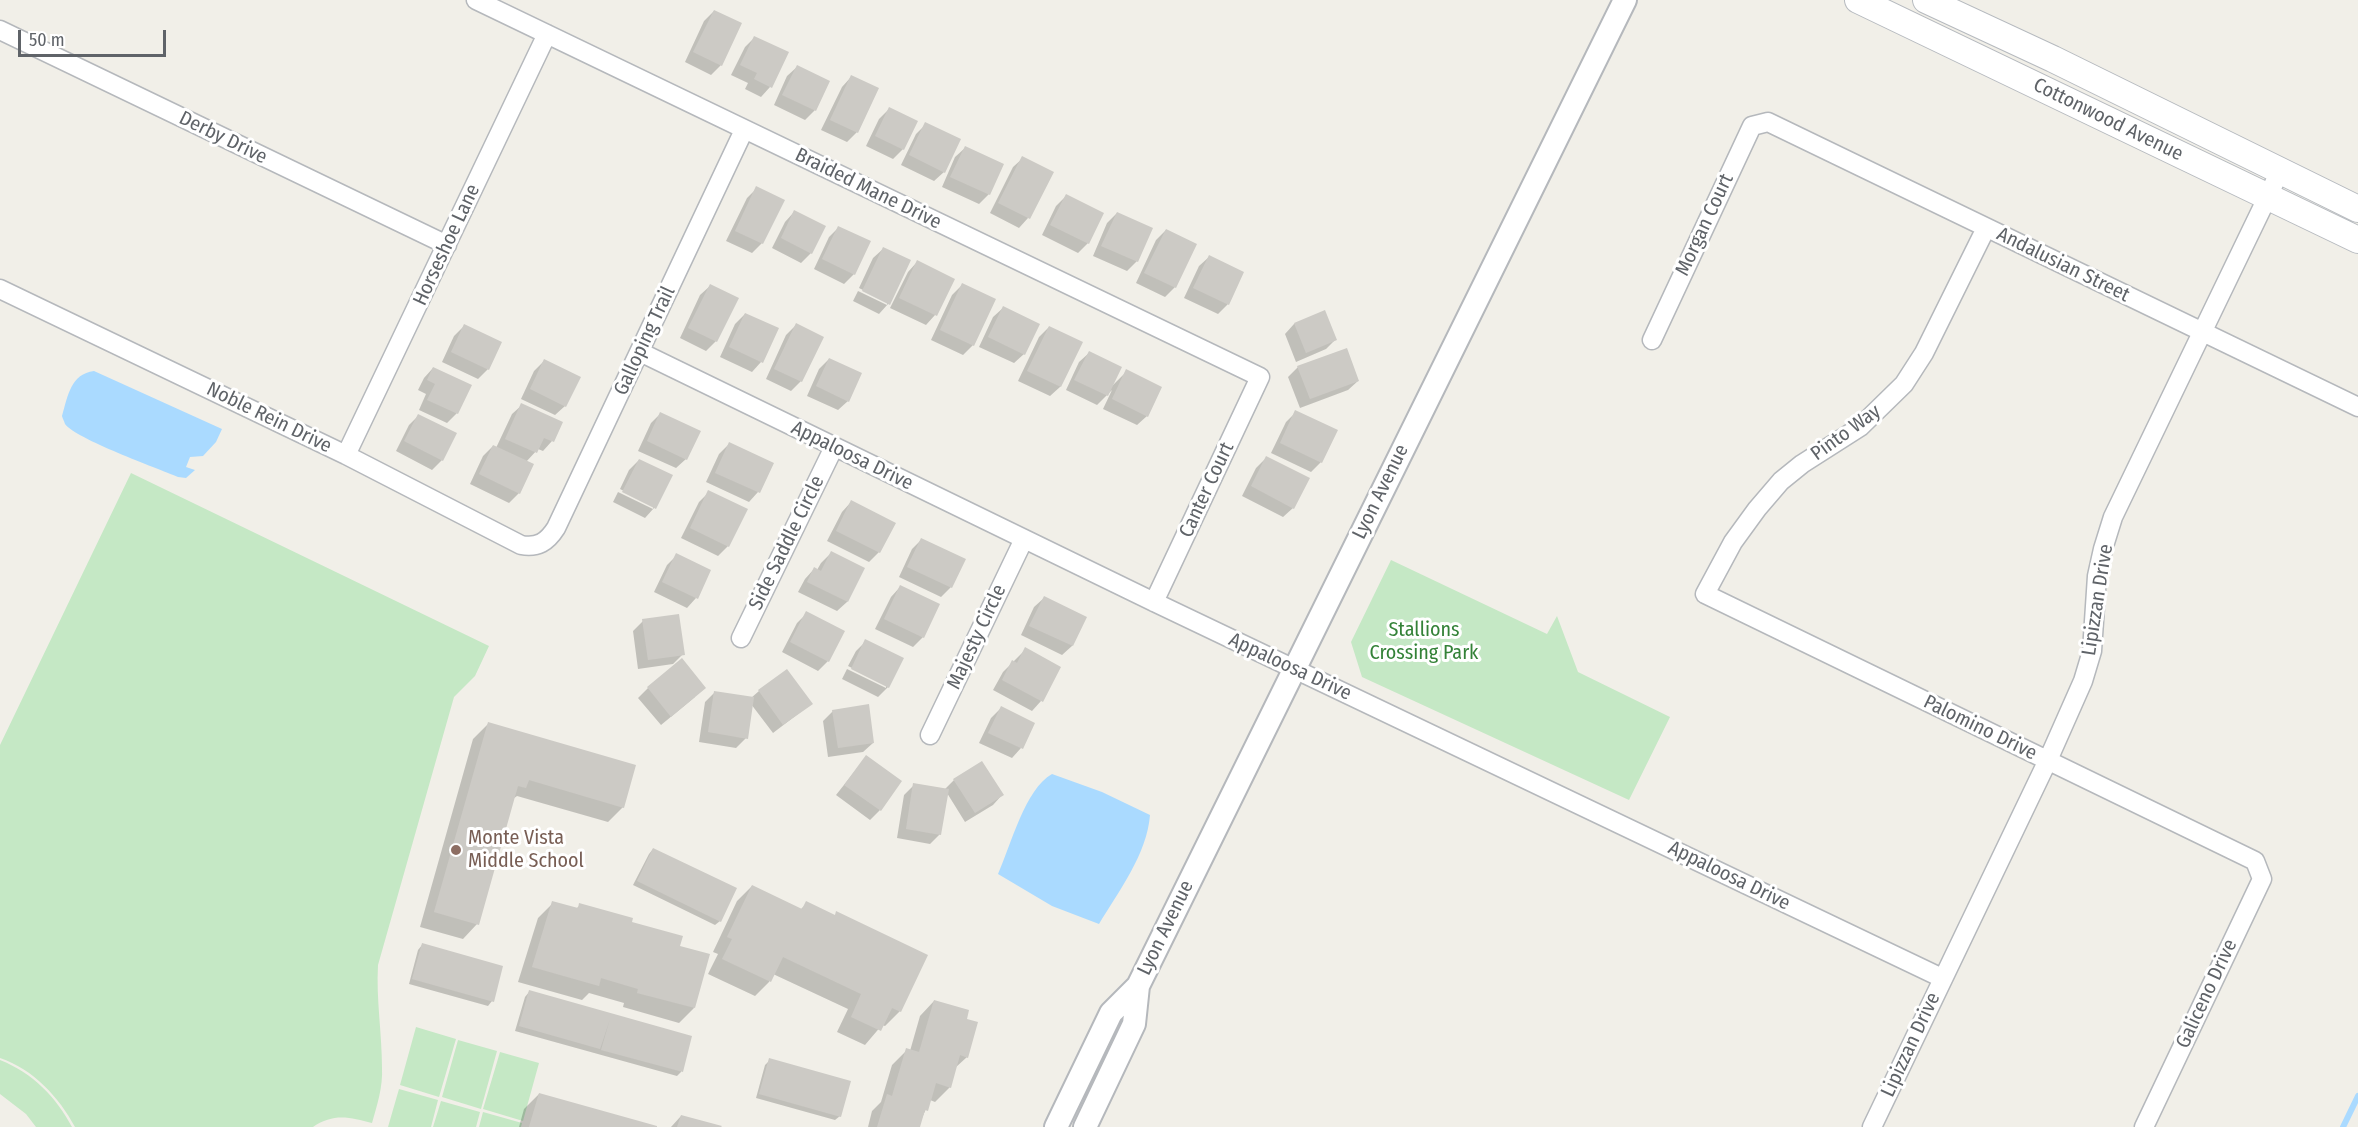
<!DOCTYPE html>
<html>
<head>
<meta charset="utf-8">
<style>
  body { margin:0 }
  #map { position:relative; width:2358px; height:1127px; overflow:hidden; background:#f1efe8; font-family:"Fira Sans Condensed",sans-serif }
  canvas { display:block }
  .scale { position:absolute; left:18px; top:30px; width:148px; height:27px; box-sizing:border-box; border:3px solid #5f6368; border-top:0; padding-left:8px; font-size:18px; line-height:21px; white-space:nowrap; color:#5f6368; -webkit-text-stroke:4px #fff; paint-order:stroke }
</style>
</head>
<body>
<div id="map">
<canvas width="2358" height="1127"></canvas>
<div class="scale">50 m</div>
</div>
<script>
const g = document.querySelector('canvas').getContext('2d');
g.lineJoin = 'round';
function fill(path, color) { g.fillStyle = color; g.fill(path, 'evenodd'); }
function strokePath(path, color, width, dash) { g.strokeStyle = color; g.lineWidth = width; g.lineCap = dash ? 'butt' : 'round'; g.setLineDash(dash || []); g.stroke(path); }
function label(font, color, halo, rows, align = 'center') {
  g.font = font + ' "Fira Sans Condensed",sans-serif'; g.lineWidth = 6; g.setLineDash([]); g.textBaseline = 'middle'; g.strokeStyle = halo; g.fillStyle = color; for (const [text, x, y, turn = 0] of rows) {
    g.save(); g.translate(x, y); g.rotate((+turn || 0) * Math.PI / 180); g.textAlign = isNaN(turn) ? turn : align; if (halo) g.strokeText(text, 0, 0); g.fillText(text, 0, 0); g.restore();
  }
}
const green = new Path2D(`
  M131,473L489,646L475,676L454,697L378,965C376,999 382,1033 382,1068C383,1087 377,1105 372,1123C350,1117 333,1113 313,1127H75C59,1097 33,1069 0,1058V745Z
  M1391,560L1547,634L1557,616L1578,672L1670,717L1629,800L1362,677L1351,642Z
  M416,1027L456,1039L439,1097L400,1085Z
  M458,1040L497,1051L481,1109L442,1097Z
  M500,1052L539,1063L523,1121L483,1109Z
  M0,1060C33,1073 56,1097 72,1127H36L26,1114L0,1094Z
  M399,1089L438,1100L431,1127H388Z
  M441,1101L480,1112L476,1127H433Z
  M483,1112L522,1123L521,1127H479Z`);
const water = new Path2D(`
  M94,371L222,429L216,442L203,456L190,457L186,467L195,470L186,478L178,477C157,468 76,439 65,424C65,423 62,417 62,416C68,395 71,374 94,371Z
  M1052,774L1102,792L1150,815C1147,854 1119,891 1099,924L1052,906L998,874C1011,845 1025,789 1052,774Z`);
const shadow = new Path2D(`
  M714,11L721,65L711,75L685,62L704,21Z
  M754,38L770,87L761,97L745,89L748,83L731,75L745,47Z
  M797,67L815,110L805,120L774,105L787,76Z
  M851,77L857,132L847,142L821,130L842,87Z
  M889,109L903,149L893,159L866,146L879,119Z
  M926,124L944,172L934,181L901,165L916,134Z
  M965,148L1002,164L989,194L979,204L942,187L955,157Z
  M1023,158L1028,218L1019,228L990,213L1013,167Z
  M757,188L762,243L752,253L726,241L747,198Z
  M1066,196L1088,243L1078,253L1042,235L1056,206Z
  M794,212L811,253L801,263L772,248L785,222Z
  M1117,213L1137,261L1127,271L1093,256L1107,223Z
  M839,227L854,274L844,284L814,269L829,237Z
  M1166,230L1175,287L1165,297L1136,283L1156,240Z
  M883,249L888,304L879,314L853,301L858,291L887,305V302L859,288L873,258Z
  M1209,257L1242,273L1228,304L1218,314L1184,298L1199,266Z
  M917,262L953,280L935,315L926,325L890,308L908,272Z
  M962,285L973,345L963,355L931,340L952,295Z
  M710,286L716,341L706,351L680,338L700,295Z
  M1003,308L1024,354L1014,363L979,347L993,317Z
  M1324,312L1335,340L1326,349L1296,362L1285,334L1294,324Z
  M745,314L761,362L752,372L720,357L735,324Z
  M796,325L801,381L791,391L766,379L786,335Z
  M464,326L488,369L478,379L442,362L454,336Z
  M1049,327L1081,343L1060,387L1050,396L1018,381L1039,337Z
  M1089,353L1112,386L1127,371L1147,416L1137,425L1103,409L1112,390L1097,405L1066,390L1079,362Z
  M829,359L848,401L838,410L807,396L819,369Z
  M544,361L565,406L555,415L521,399L534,371Z
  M1298,367L1358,381L1348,390L1300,408L1288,377Z
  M433,368L457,413L447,423L419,410L426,394L418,390L424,378Z
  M522,405L552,441L543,451L538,449L526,462L519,493L509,503L470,484L483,456L493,446L496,448L512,414Z
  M1296,412L1321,462L1311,472L1271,453L1286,422Z
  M660,414L686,459L676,468L638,451L651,423Z
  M418,416L442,460L432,470L396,451L409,425Z
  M729,444L772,463L758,492L749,502L706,482L719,454Z
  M1266,458L1293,508L1283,517L1242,496L1256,468Z
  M639,460L654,508L645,518L613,502L618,492L653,509V506L620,489L629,470Z
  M709,492L728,546L718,556L681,538L699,502Z
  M851,502L879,552L869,562L827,541L842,512Z
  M921,540L951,587L941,597L899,577L912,549Z
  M831,553L863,569L847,602L837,611L798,592L805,579L814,569L817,570L821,563Z
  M677,555L696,598L687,608L654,592L667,565Z
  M900,587L923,637L913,647L875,629L891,597Z
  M1044,598L1085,618L1072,646L1062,655L1021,635L1034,607Z
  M807,613L843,632L828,661L818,671L782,652L797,623Z
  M643,621L683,654L673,664L638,669L633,631Z
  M866,641L888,687L878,697L842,679L847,669L886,688V685L848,666L856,651Z
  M1026,649L1041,701L1032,711L993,690L1003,672Z
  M648,688L695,697L661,725L638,698Z
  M759,691L811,704L773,733L751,704L746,738L736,748L699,742L705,702L715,692L751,698Z
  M1001,708L1033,723L1021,748L1012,758L979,743L991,718Z
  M833,711L873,743L863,752L828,757L823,721Z
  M488,724L623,807L608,822L517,796L513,799L477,924L463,939L420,927L473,739Z
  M866,757L880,810L870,820L836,795Z
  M954,780L1002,795L993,805L965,822L947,793L940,834L930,844L897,838L904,795L914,785L944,790Z
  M653,849L720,921L715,925L633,885L649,854Z
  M752,886L800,910L807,903L834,916L837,913L900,1011L885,1026L882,1025L865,1045L837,1032L848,1009L773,974L769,982L755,996L708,974L718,954L713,952L737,901Z
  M553,903L576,909L580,905L631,923L678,947L694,1008L679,1023L623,1007L624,1003L589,993L582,1000L518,982L538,918Z
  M422,945L492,1001L488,1006L409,984L418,950Z
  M529,992L691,1037L681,1072L677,1076L515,1031L525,997Z
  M934,1001L965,1020L967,1057L955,1068L950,1087L935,1102L930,1100L918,1127H868L872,1111L881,1102L892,1065L907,1050L910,1051L920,1016Z
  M770,1060L840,1116L835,1120L756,1098L765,1065Z
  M539,1094L653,1127H519L524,1109Z
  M681,1116L718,1127H671Z`);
const stream = new Path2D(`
  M2343,1127L2358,1096`);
const building = new Path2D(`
  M714,10L742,23L722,66L693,52Z
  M754,36L789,52L772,88L754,79L757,73L740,65Z
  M797,65L830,81L816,111L782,95Z
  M851,75L879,88L858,133L830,120Z
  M889,107L918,121L904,150L875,136Z
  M925,122L961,139L945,173L909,155Z
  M965,146L1004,164L990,195L950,177Z
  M1022,156L1054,172L1030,219L998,203Z
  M756,186L785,200L763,244L735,231Z
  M1066,194L1104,213L1089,244L1050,225Z
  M794,210L826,226L812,254L781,238Z
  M1117,212L1153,228L1138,262L1101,246Z
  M838,226L871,241L855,275L822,259Z
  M1166,229L1197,244L1176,288L1144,273Z
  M883,247L911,260L890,305L862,291Z
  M1209,255L1244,272L1229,305L1193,288Z
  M917,260L955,279L937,316L899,298Z
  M962,283L996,299L974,346L940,330Z
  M710,284L739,298L717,342L688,328Z
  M1003,306L1040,324L1025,355L988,337Z
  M1325,310L1337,340L1306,353L1294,323Z
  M745,313L779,328L763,363L729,347Z
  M796,323L824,337L802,382L774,369Z
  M464,324L502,342L489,370L451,352Z
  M1049,326L1083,342L1061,387L1027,371Z
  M1347,348L1359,381L1310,399L1297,366Z
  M1089,351L1122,367L1108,396L1074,380Z
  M829,358L862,373L849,402L816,386Z
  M544,359L581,377L566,407L530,389Z
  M433,367L472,385L458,414L427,400L435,384L427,380Z
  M1126,369L1162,387L1148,417L1112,399Z
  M521,403L563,422L554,442L544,438L537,453L505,439Z
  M1295,410L1338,430L1322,463L1280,443Z
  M660,412L701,431L687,460L647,441Z
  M418,414L457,433L443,461L404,441Z
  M729,442L774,463L760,493L715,473Z
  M493,445L534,464L520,494L479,474Z
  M1266,456L1310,478L1294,509L1251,486Z
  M639,459L673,475L656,509L622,492Z
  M708,490L748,509L729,547L690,528Z
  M851,500L896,523L880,553L836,531Z
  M921,538L966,559L952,588L907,567Z
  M831,551L865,568L848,602L807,582L814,567L821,571Z
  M676,553L711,570L698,599L662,582Z
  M900,585L940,604L924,638L884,619Z
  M1044,596L1087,617L1073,646L1029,626Z
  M806,611L845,631L829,662L790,642Z
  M679,614L685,655L648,660L642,619Z
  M865,639L904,658L889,688L851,669Z
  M1025,647L1061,667L1043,702L1002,680L1012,660L1017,663Z
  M682,658L706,688L671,717L647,687Z
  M787,669L813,704L783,725L758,690Z
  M714,691L754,697L748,739L708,732Z
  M869,704L874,743L838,748L832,710Z
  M1001,706L1035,723L1023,749L988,733Z
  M488,722L636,765L624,808L529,780L526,788L518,786L479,925L434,912Z
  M866,755L902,781L881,811L844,785Z
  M982,761L1004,795L975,813L953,779Z
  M913,783L949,789L941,835L906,829Z
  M653,848L737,888L721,922L637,881Z
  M752,885L802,909L806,901L835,915L836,911L928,955L901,1012L892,1008L881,1031L851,1017L861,994L783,957L771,982L722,959L732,939L727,937Z
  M552,901L578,908L579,903L633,918L632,922L683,936L680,946L710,954L695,1008L637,993L638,989L601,978L599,986L532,967Z
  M422,943L503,966L494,1002L412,979Z
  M529,990L692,1036L683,1072L601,1050L610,1019L600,1049L519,1026Z
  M934,1000L969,1010L967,1019L978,1022L968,1058L960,1055L951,1088L936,1083L928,1111L925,1110L920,1127H877L887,1094L892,1096L906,1048L919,1052Z
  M769,1058L851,1081L841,1117L759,1094Z
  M539,1093L657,1126V1127H529Z
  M681,1115L722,1126L721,1127H677Z`);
const minor = new Path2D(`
  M476,0L1260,377L1154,602
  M0,30L447,245
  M1986,228L1924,353L1904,384L1860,427L1802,464L1781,481L1757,509L1733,542L1705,594L2255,861L2262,879L2144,1127
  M0,289L346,455L521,545C538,548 547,542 556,528L744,130
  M1652,340L1752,126L1768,122L2358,407
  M640,352L1154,602L1942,978
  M346,455L547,34
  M741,638L834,447
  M930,735L1024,539
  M1872,1127L2048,760L2083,681L2092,651L2097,576L2103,549L2113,517L2280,171`);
const tertiary = new Path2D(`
  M1056,1127L1111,1013L1138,986L1625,0
  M1085,1127L1134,1024L1138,986`);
const secondary = new Path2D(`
  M1858,0L2358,240
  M1926,0L2053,59L2358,209`);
const markers = [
  [456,850,6,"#8d6e63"]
];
const streetNames = [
  ["Cottonwood Avenue",2108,120,26],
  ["Derby Drive",223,138,26],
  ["Braided Mane Drive",868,189,26],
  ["Morgan Court",1705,225,-65],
  ["Horseshoe Lane",447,245,-65],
  ["Andalusian Street",2063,265,26],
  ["Galloping Trail",645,341,-65],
  ["Noble Rein Drive",269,418,26],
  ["Pinto Way",1846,433,-36],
  ["Appaloosa Drive",852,456,26],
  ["Canter Court",1207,490,-65],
  ["Lyon Avenue",1381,492,-64],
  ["Side Saddle Circle",787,543,-64],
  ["Lipizzan Drive",2098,600,-81],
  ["Majesty Circle",977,637,-65],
  ["Appaloosa Drive",1290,667,25],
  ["Palomino Drive",1980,728,26],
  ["Appaloosa Drive",1729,876,26],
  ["Lyon Avenue",1166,928,-64],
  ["Galiceno Drive",2207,994,-65],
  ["Lipizzan Drive",1911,1045,-65]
];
const parkNames = [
  ["Stallions",1424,630],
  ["Crossing Park",1424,653]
];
const educationNames = [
  ["Monte Vista",468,838],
  ["Middle School",468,861]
];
fill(green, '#c5e8c5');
fill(water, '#aadaff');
fill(shadow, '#0003');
strokePath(stream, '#aadaff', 6);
fill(building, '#cccac5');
strokePath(minor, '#b5b8bc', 21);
strokePath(tertiary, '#b5b8bc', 26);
strokePath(secondary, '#b6babf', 28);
strokePath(minor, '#fff', 18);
strokePath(tertiary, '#fff', 22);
strokePath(secondary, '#fff', 26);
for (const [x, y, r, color] of markers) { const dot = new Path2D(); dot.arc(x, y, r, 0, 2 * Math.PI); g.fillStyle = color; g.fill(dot); strokePath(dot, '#fff', 2); }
label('20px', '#5f6368', '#fff', streetNames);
label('20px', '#348238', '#fff', parkNames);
label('20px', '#785e54', '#fff', educationNames, 'left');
</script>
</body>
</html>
